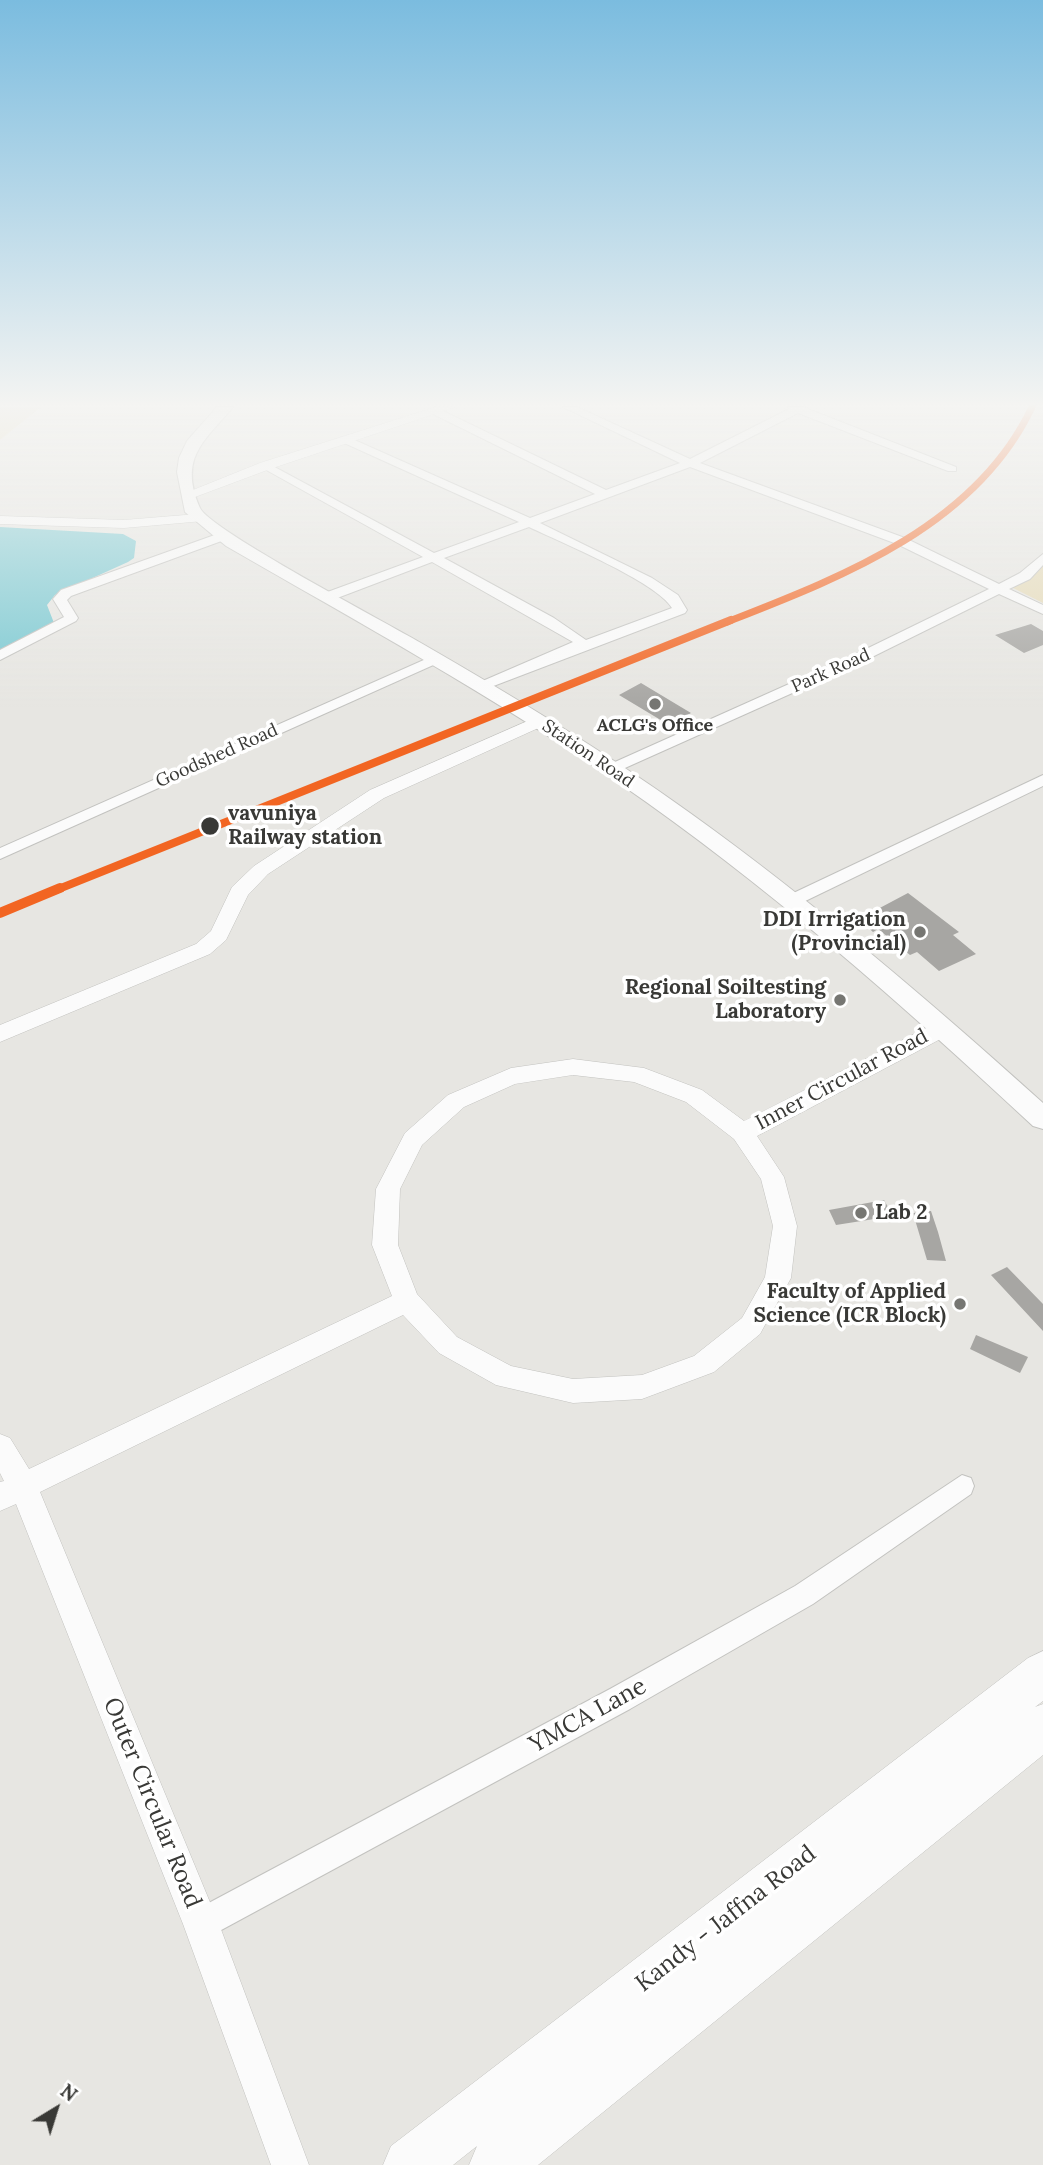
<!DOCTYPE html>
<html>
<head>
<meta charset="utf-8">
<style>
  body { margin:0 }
  #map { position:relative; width:1043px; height:2165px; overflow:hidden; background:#e7e6e2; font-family:Lora,serif }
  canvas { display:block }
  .north { position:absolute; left:21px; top:2074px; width:70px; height:70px; -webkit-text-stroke:5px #fff; paint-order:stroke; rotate:38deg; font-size:19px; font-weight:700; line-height:28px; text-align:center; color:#393936 }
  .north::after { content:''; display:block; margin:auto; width:24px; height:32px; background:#393936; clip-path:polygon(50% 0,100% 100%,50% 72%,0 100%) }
</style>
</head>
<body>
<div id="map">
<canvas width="1043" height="2165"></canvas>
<div class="north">N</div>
</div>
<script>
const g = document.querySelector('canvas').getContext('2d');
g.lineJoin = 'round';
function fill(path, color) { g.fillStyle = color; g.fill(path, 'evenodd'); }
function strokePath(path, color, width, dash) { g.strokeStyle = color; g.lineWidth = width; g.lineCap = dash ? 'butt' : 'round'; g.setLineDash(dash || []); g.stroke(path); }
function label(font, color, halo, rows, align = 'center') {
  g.font = font + ' Lora,serif'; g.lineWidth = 7; g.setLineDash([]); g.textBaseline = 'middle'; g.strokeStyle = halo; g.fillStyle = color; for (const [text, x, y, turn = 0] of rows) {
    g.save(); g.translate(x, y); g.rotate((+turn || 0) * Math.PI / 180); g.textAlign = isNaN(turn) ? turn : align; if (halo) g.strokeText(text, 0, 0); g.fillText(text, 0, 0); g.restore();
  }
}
const green = new Path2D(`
  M0,407H41L0,440Z
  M1043,561V603L1009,586Z`);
const water = new Path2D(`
  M0,527L123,534L136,541L134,558L128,562L55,595L47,605L54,623L0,652Z`);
const building = new Path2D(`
  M1031,624L1043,631V645L1024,653L995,635Z
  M641,683L691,713L669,725L619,695Z
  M908,893L959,932L953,935L976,954L939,971L917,952L910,955L878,929L873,932L859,919Z
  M884,1200L893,1216L836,1225L829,1210Z
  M931,1211L938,1232L946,1261L927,1260L913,1213Z
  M1007,1267L1043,1304V1331L991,1275Z
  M976,1335L1028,1357L1020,1373L970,1349Z`);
const minor = new Path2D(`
  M563,407H577L690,459L789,409L788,407H803L956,467V471H948L798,413L700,463L905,538L999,584L1020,573L1043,554V565L1030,579L1009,589L1043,605V614L999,594L866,660L616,772H606L603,769L606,766L856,654L989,589L897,544L690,467L540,523L652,578L678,595L687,610L685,613L483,690L476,686L478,683L573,642L432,562L332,600H322V594L423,557L259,466L269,464L434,553L519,522L342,442V438H350L530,518L595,494L431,413V409H439L606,490L680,463ZM529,527C560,542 657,582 672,608L586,640L554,618L444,558Z
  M223,532L227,533V539L71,596L67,600L78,618L76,621L0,660V650L64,617L53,599L61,590Z
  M435,655L440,656V662L0,859V848Z
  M1043,775V786L797,905L791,907L783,901L785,897Z
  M962,1475L971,1478L974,1486L971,1494L813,1604L630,1709L212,1935L201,1939L190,1935L186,1924L190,1913L610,1689L795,1586Z`);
const tertiary = new Path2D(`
  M436,407H455L270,469L195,497H185L183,494L260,463Z
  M198,514L203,515L205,518L203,521L124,528L0,524V516L124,520Z
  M539,716L548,721L545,725L384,798L268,874L248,895L226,940L210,954L0,1042V1025L196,944L211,931L232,887L254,866L370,790Z
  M942,1020L950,1022L953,1028L950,1034L757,1136L784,1177L797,1226L791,1278L760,1334L714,1372L642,1399L573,1403L496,1385L439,1353L403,1315L40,1492L219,1924L309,2165H271L183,1924L16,1504L0,1511V1482L4,1481L0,1473V1434L10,1438L29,1469L392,1296L372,1245L376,1189L405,1133L448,1095L511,1068L573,1059L644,1068L702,1090L744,1121ZM573,1075L634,1082L686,1102L734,1139L761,1179L773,1226L765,1277L742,1318L694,1356L642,1375L573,1379L511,1366L457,1337L417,1294L398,1245L400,1189L422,1145L464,1107L515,1084Z`);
const secondary = new Path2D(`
  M217,407H233C205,441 178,457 200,508C210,530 389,624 421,643C513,696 604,751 690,813C814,902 930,1001 1043,1103V1129L1033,1126C902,1004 767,885 619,783C493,696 358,622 226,546L185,512L177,472L179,458L187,441Z`);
const trunk = new Path2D(`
  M1043,1651V1701L1035,1707L1043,1704V1755L538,2165H469L477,2146L453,2165H383L391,2146L1028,1658Z`);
const rail1Far2 = new Path2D(`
  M727,622C842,577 976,526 1032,407`);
const rail1Far1 = new Path2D(`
  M56,890L731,620`);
const rail1 = new Path2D(`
  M0,913L60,888`);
const markers = [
  [655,704,7,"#767672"],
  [210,826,10,"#393936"],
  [920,932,7,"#767672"],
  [840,1000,7,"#767672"],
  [861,1213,7,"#767672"],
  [960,1304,7,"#767672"]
];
const farStreetnames = [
  ["Park Road",831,671,-24],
  ["Station Road",588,754,34],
  ["Goodshed Road",217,756,-24]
];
const farPoinames = [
  ["ACLG's Office",655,726]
];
const stopNames = [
  ["vavuniya",228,814],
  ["Railway station",228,838]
];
const poiNames = [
  ["DDI Irrigation",906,920],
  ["(Provincial)",906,944],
  ["Regional Soiltesting",826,988],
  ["Laboratory",826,1012],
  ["Lab 2",875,1213,"left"],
  ["Faculty of Applied",946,1292],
  ["Science (ICR Block)",946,1316]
];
const streetNames = [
  ["Inner Circular Road",842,1080,-28]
];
const nearStreetnames = [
  ["YMCA Lane",588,1716,-29],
  ["Outer Circular Road",152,1803,68],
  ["Kandy - Jaffna Road",726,1919,-38]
];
fill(green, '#e5dab7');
fill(water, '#78c8d1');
fill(building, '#a7a6a3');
strokePath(minor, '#c2c2bf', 2);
strokePath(tertiary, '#c2c2bf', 1);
strokePath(secondary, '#c2c2bf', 2);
strokePath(trunk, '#c2c2bf', 1);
fill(minor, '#fbfbfb');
fill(tertiary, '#fbfbfb');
fill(secondary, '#fbfbfb');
fill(trunk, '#fbfbfb');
strokePath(rail1Far2, '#f26522', 7);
strokePath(rail1Far1, '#f26522', 8);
strokePath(rail1, '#f26522', 10);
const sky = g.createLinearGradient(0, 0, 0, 710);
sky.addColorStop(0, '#7bbcdf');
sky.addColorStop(0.57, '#f4f4f2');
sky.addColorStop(1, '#f4f4f200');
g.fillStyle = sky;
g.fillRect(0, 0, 1043, 710);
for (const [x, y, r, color] of markers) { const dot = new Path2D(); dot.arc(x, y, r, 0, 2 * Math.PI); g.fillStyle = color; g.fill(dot); strokePath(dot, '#fff', 2.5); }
label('18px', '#393936', '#fff', farStreetnames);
label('bold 18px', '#393936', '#fff', farPoinames);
label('bold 21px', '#393936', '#fff', stopNames, 'left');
label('bold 21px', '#393936', '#fff', poiNames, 'right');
label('21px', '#393936', '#fff', streetNames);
label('24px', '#393936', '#fff', nearStreetnames);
</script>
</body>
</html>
